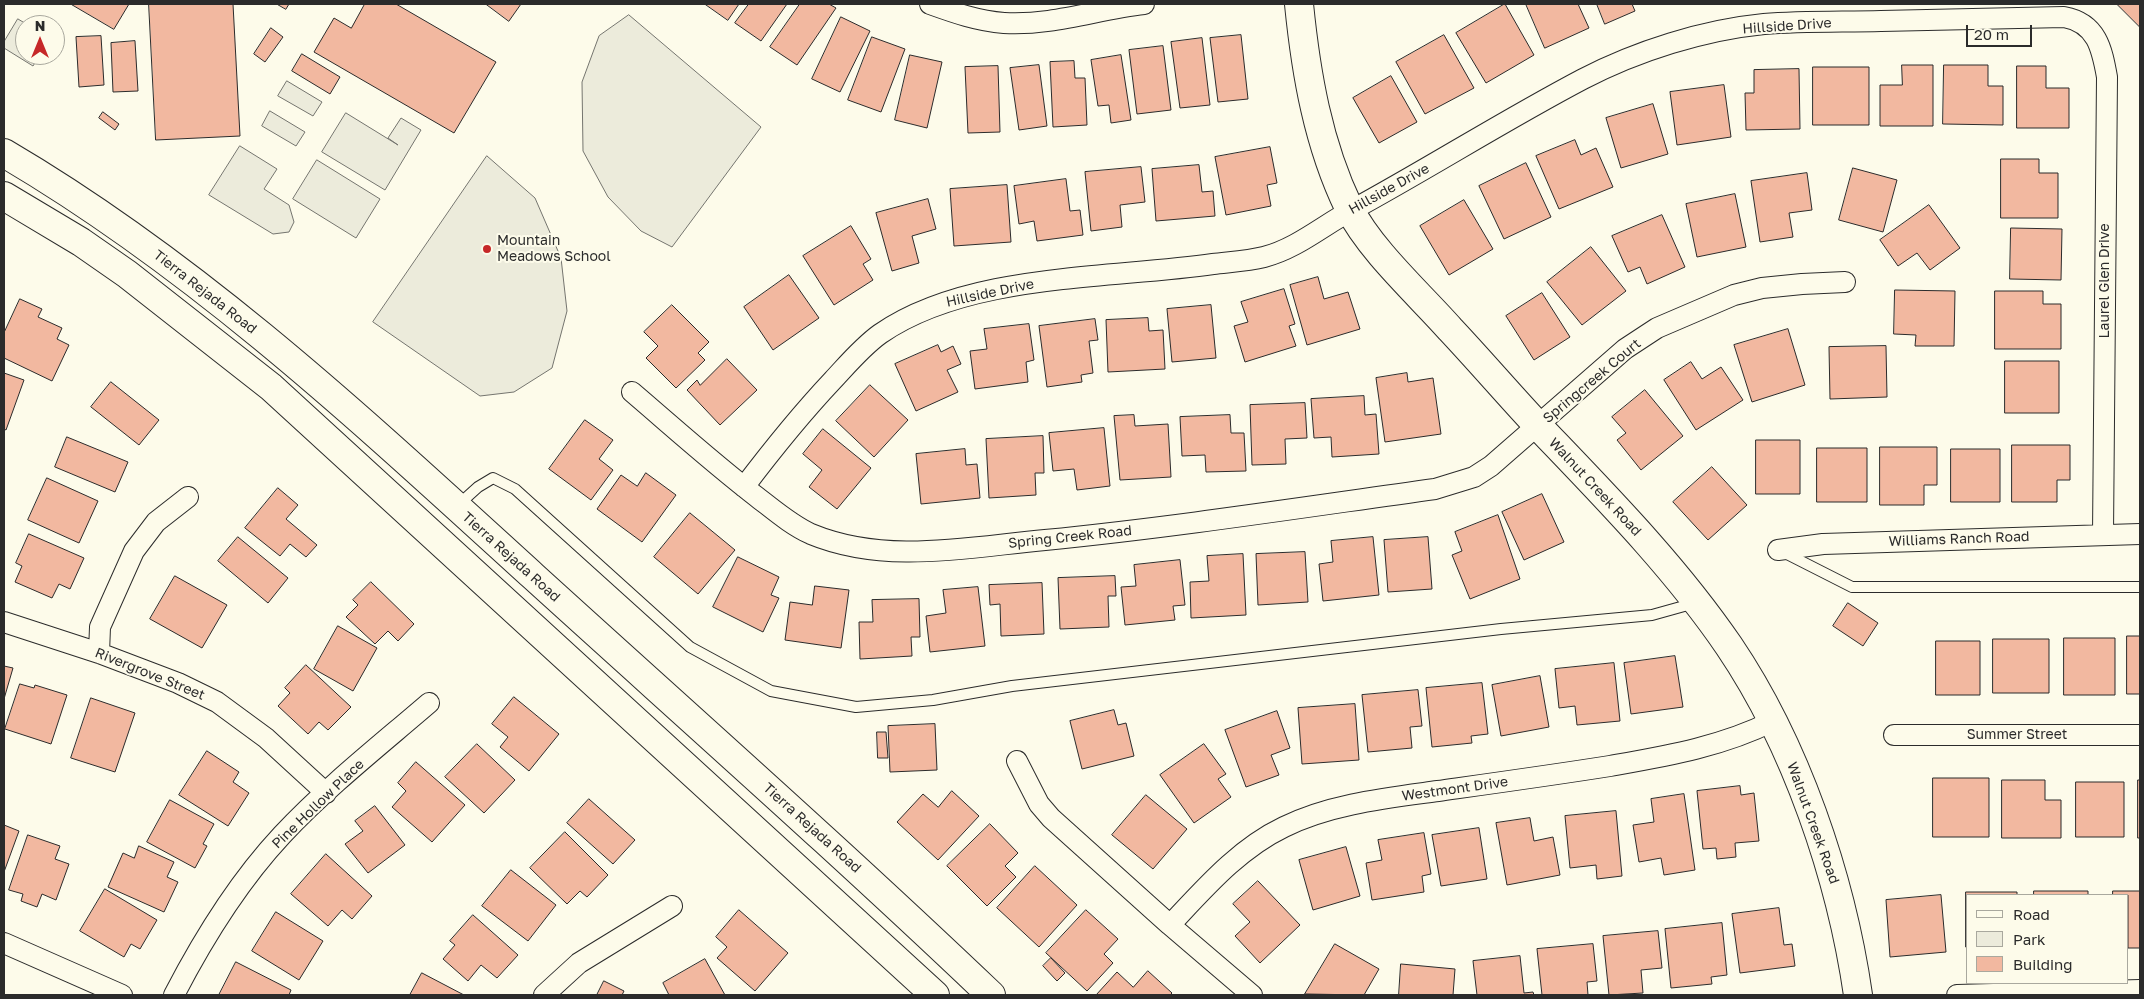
<!DOCTYPE html>
<html>
<head>
<meta charset="utf-8">
<style>
  body { margin:0 }
  #map { position:relative; width:2144px; height:999px; overflow:hidden; background:#fdfbea; font-family:"Golos Text",sans-serif }
  canvas { display:block }
  .frame { position:absolute; inset:0; border:5px solid #2b2b2b; pointer-events:none }
  .legend { position:absolute; left:1966px; top:894px; width:162px; height:90px; box-sizing:border-box; background:#fdfbea; border:1px solid #a9a89e; margin:0; padding:6px 9px; list-style:none; font-size:15px; color:#2b2b2b }
  .legend li { display:flex; align-items:center; gap:10px; height:25px }
  .legend b { width:25px; border:1px solid #a9a89e }
  .north { position:absolute; left:15px; top:15px; width:50px; height:50px; box-sizing:border-box; background:#fdfbea; border:1px solid #a9a89e; border-radius:50%; rotate:0deg; font-size:14px; font-weight:700; line-height:20px; text-align:center; color:#2b2b2b }
  .north::after { content:''; display:block; margin:auto; width:18px; height:22px; background:#c62828; clip-path:polygon(50% 0,100% 100%,50% 72%,0 100%) }
  .scale { position:absolute; left:1966px; top:25px; width:66px; height:22px; box-sizing:border-box; border:2px solid #2b2b2b; border-top:0; padding-left:6px; font-size:15px; line-height:18px; white-space:nowrap; color:#2b2b2b; -webkit-text-stroke:4px #fdfbea; paint-order:stroke }
</style>
</head>
<body>
<div id="map">
<canvas width="2144" height="999"></canvas>
<div class="frame"></div>
<ul class="legend">
<li><b style="height:6px;background:#fdfbea"></b>Road</li>
<li><b style="height:14px;background:#ecebdb"></b>Park</li>
<li><b style="height:14px;background:#f2b8a0"></b>Building</li>
</ul>
<div class="north">N</div>
<div class="scale">20 m</div>
</div>
<script>
const g = document.querySelector('canvas').getContext('2d');
g.lineJoin = 'round';
function fill(path, color) { g.fillStyle = color; g.fill(path, 'evenodd'); }
function strokePath(path, color, width, dash) { g.strokeStyle = color; g.lineWidth = width; g.lineCap = dash ? 'butt' : 'round'; g.setLineDash(dash || []); g.stroke(path); }
function label(font, color, halo, rows, align = 'center') {
  g.font = font + ' "Golos Text",sans-serif'; g.lineWidth = 4; g.setLineDash([]); g.textBaseline = 'middle'; g.strokeStyle = halo; g.fillStyle = color; for (const [text, x, y, turn = 0] of rows) {
    g.save(); g.translate(x, y); g.rotate((+turn || 0) * Math.PI / 180); g.textAlign = isNaN(turn) ? turn : align; if (halo) g.strokeText(text, 0, 0); g.fillText(text, 0, 0); g.restore();
  }
}
const green = new Path2D(`
  M629,15L761,127L672,247L641,231L608,197L583,151L582,82L599,36Z
  M18,19L28,25H25V55H40L33,66L4,48V42Z
  M287,81L322,102L313,116L278,96Z
  M270,111L305,132L296,146L262,126Z
  M346,113L398,145L388,138L401,118L421,130L385,190L322,152Z
  M240,146L277,169L264,189L289,205L294,222L289,232L273,234L209,195Z
  M487,156L535,198L561,258L567,311L552,368L514,392L480,396L373,322Z
  M317,160L380,199L356,238L293,199Z`);
const building = new Path2D(`
  M71,4H129L114,29Z
  M149,4H233L240,136L156,140Z
  M277,4H289L286,9Z
  M365,4H396L496,62L454,133L314,52L334,18L351,28Z
  M486,4H521L509,21Z
  M705,4H739L728,20Z
  M749,4H787L761,41L735,23Z
  M800,4H829L836,8L797,65L770,47Z
  M1505,4L1534,55L1486,83L1456,33Z
  M1526,4H1578L1589,28L1545,48Z
  M1597,4H1632L1635,11L1605,24Z
  M2117,4H2140V27Z
  M841,17L870,31L840,92L812,79Z
  M271,28L283,37L265,62L254,54Z
  M1241,35L1248,99L1218,102L1210,38Z
  M1444,35L1474,88L1425,114L1396,62Z
  M101,36L104,85L79,87L76,37Z
  M872,37L905,49L881,112L848,100Z
  M1202,38L1210,105L1180,108L1171,42Z
  M135,41L138,91L113,92L111,43Z
  M1163,46L1171,110L1137,114L1129,50Z
  M302,54L340,77L330,94L292,71Z
  M910,55L942,62L927,128L895,120Z
  M1121,55L1131,120L1111,123L1109,105L1098,106L1091,60Z
  M1074,61L1075,78H1085L1087,125L1053,127L1050,62Z
  M1039,65L1047,126L1019,130L1010,68Z
  M1902,65H1933V126H1880V85H1902Z
  M1944,65H1988V86H2003V125L1943,124Z
  M998,66L1000,132L968,133L965,67Z
  M2017,66H2046V88H2069V128H2017Z
  M1813,67H1869V125H1813Z
  M1799,69L1800,129L1746,130L1745,93H1754V70Z
  M1391,76L1417,122L1379,143L1353,98Z
  M1724,85L1731,137L1677,145L1670,92Z
  M1653,104L1668,154L1621,168L1606,118Z
  M103,112L119,124L115,130L99,118Z
  M1575,140L1581,155L1596,148L1613,187L1559,209L1536,156Z
  M1270,147L1277,183L1267,185L1271,206L1226,215L1215,157Z
  M2001,159H2039V173H2058V218H2001Z
  M1526,163L1551,217L1504,239L1479,186Z
  M1199,165L1202,192L1213,191L1215,216L1156,221L1152,169Z
  M1141,167L1145,202L1120,205L1122,227L1091,231L1085,172Z
  M1853,168L1897,180L1883,232L1839,220Z
  M1807,173L1812,210L1789,213L1793,237L1760,242L1751,181Z
  M1066,179L1070,211L1080,210L1083,235L1037,241L1034,221L1019,224L1014,186Z
  M1007,185L1011,242L954,246L950,189Z
  M1735,194L1746,247L1697,257L1686,204Z
  M928,199L936,229L912,236L919,263L892,271L876,213Z
  M1464,200L1493,249L1449,275L1420,226Z
  M1929,205L1960,248L1930,270L1917,253L1898,266L1880,240Z
  M1662,215L1685,267L1647,284L1640,267L1628,272L1612,236Z
  M851,226L871,259L863,264L873,280L834,305L803,256Z
  M2011,228L2062,229L2061,280L2010,279Z
  M1591,247L1626,291L1582,325L1547,282Z
  M789,275L819,318L773,350L744,307Z
  M1318,277L1324,299L1348,292L1360,329L1307,345L1290,285Z
  M1284,289L1295,324L1289,326L1296,346L1245,362L1234,326L1248,322L1241,302Z
  M1895,290L1955,291L1954,346H1915L1916,335L1894,334Z
  M1995,291H2043V304H2061V349H1995Z
  M1542,293L1570,337L1534,360L1506,316Z
  M20,299L42,309L38,317L62,328L57,339L69,345L52,381L4,358V333Z
  M672,305L709,342L698,353L705,360L676,388L646,358L658,346L644,332Z
  M1211,305L1216,358L1172,362L1167,309Z
  M1148,318L1149,331L1163,330L1165,369L1108,372L1106,320Z
  M1095,319L1098,340L1089,341L1093,373L1081,375L1082,382L1047,387L1039,326Z
  M1029,324L1034,360L1026,362L1028,382L975,389L970,351L987,349L984,329Z
  M1788,329L1805,385L1752,402L1734,345Z
  M938,345L941,352L953,346L961,364L947,370L958,392L916,411L895,364Z
  M1886,346L1887,397L1830,399L1829,347Z
  M727,359L757,390L720,425L687,390L697,380L700,385Z
  M2005,361H2059V413H2005Z
  M1691,362L1702,379L1721,367L1743,400L1696,430L1664,380Z
  M4,373L24,380L6,430L4,429Z
  M1407,373L1408,382L1433,378L1441,434L1385,442L1376,378Z
  M111,382L159,420L139,445L91,407Z
  M870,385L908,420L874,457L836,421Z
  M1645,390L1683,436L1641,470L1617,440L1626,433L1612,417Z
  M1364,396L1365,415L1376,414L1379,454L1332,457L1331,437L1314,438L1311,399Z
  M1305,403L1307,438L1285,439L1286,464L1252,465L1250,405Z
  M1134,415L1135,426L1168,424L1171,477L1120,480L1114,416Z
  M1230,415L1231,433H1244L1246,471L1206,472L1205,455L1182,456L1180,417Z
  M585,420L613,440L599,459L613,470L591,500L549,469Z
  M1104,428L1110,486L1077,490L1074,469L1053,471L1049,433Z
  M823,429L871,468L837,509L809,487L822,470L803,454Z
  M1043,436L1044,473H1035L1036,495L989,498L986,439Z
  M67,437L128,462L115,492L55,467Z
  M1756,440H1800V494H1756Z
  M2012,445H2070V480H2057V502H2012Z
  M1880,447H1937V485H1924V505H1880Z
  M1817,448H1867V502H1817Z
  M965,449L966,465L977,464L980,498L921,504L916,454Z
  M1951,449H2000V502H1951Z
  M1712,467L1747,505L1708,540L1673,502Z
  M646,473L676,495L642,542L597,509L621,475L637,486Z
  M47,478L98,501L79,543L28,520Z
  M278,488L298,505L286,519L317,545L306,557L290,544L280,556L245,528Z
  M1542,494L1564,542L1524,560L1502,512Z
  M690,513L735,550L698,594L654,557Z
  M1498,515L1520,579L1470,599L1452,555L1462,551L1455,532Z
  M29,534L84,558L70,589L59,584L52,598L15,582L22,566L16,563Z
  M238,537L288,578L268,603L218,561Z
  M1373,537L1379,595L1323,601L1319,564L1333,562L1331,541Z
  M1428,537L1432,589L1388,592L1384,540Z
  M1305,552L1308,602L1258,605L1256,554Z
  M1243,554L1246,615L1191,618L1190,582L1209,581L1207,556Z
  M738,557L779,577L771,595L779,598L763,632L713,607Z
  M1180,560L1185,605L1173,606L1175,620L1125,625L1121,587L1136,586L1134,565Z
  M175,576L227,605L202,648L150,619Z
  M1115,576L1116,596H1108L1109,627L1060,629L1058,578Z
  M371,582L414,624L398,641L388,631L375,644L346,617L358,605L353,600Z
  M1042,583L1044,634L1001,636L1000,604L990,605L989,585Z
  M815,586L849,590L841,648L785,640L790,602L812,605Z
  M978,587L985,646L930,652L926,616L946,613L943,590Z
  M919,599L920,637H911L912,656L860,659L859,622H873L872,600Z
  M1848,603L1878,623L1863,646L1833,626Z
  M338,626L377,648L353,691L314,669Z
  M2127,636H2140V694H2127Z
  M2064,638H2115V695H2064Z
  M1993,639H2049V693H1993Z
  M1936,641H1980V695H1936Z
  M1675,656L1683,707L1631,714L1624,663Z
  M1614,663L1620,721L1577,725L1575,706L1559,708L1555,669Z
  M306,665L351,707L328,730L319,722L308,734L278,706L290,693L285,688Z
  M4,666L13,668L4,699Z
  M1540,676L1549,727L1501,736L1492,685Z
  M1482,683L1488,734L1471,736L1472,743L1432,747L1426,688Z
  M20,684L34,688L35,685L67,695L51,744L5,729Z
  M1418,690L1422,726L1410,727L1412,748L1368,752L1362,695Z
  M514,697L559,734L529,771L500,747L508,737L492,724Z
  M91,698L135,713L115,772L71,758Z
  M1355,704L1359,760L1302,764L1298,708Z
  M1114,710L1118,725L1126,723L1134,756L1082,769L1070,721Z
  M1277,711L1290,748L1271,755L1279,775L1246,787L1225,730Z
  M935,724L937,770L890,772L888,726Z
  M877,732H886L888,758H878Z
  M477,744L515,780L484,813L445,777Z
  M1204,744L1226,774L1218,779L1231,797L1194,823L1160,775Z
  M207,751L239,772L233,782L249,793L228,826L179,795Z
  M416,762L465,805L432,842L392,807L406,791L398,783Z
  M1933,778H1989V837H1933Z
  M2002,780H2045V800H2061V838H2002Z
  M2138,780H2140V838H2138Z
  M2076,782H2124V837H2076Z
  M1740,786L1741,795L1754,793L1759,841L1735,843L1736,857L1717,859L1716,848L1703,849L1697,791Z
  M952,791L979,816L938,860L897,822L923,794L938,807Z
  M1684,794L1695,870L1664,875L1661,858L1639,862L1633,825L1654,822L1651,799Z
  M1146,795L1187,829L1153,869L1112,835Z
  M589,799L635,840L613,864L567,823Z
  M170,800L214,824L203,844L207,846L195,868L147,842Z
  M375,806L405,845L368,873L345,844L363,831L355,821Z
  M1616,811L1622,876L1597,879L1596,865L1570,868L1565,816Z
  M1530,818L1534,841L1553,837L1560,875L1507,885L1496,823Z
  M990,824L1018,853L1005,866L1016,877L987,906L947,866Z
  M4,825L19,831L4,872Z
  M1479,828L1487,879L1441,886L1432,835Z
  M565,832L608,875L587,897L580,891L567,904L530,868Z
  M1424,833L1431,874L1422,876L1424,892L1372,900L1366,863L1382,860L1378,840Z
  M28,835L60,846L55,859L69,864L56,900L42,894L37,907L21,901L23,894L9,890Z
  M139,846L174,862L167,877L178,882L164,912L108,887L123,853L134,858Z
  M1346,847L1360,896L1313,910L1299,860Z
  M326,854L372,896L352,919L342,910L328,926L291,894Z
  M1035,866L1077,905L1039,947L997,908Z
  M511,870L556,905L528,941L482,906Z
  M1258,881L1300,925L1260,963L1235,936L1250,922L1233,904Z
  M105,889L157,920L140,949L131,944L124,957L80,931Z
  M2034,891H2088V895H2034Z
  M2113,891H2140V948H2128V895H2113Z
  M1966,892H2017V895H1968V947H1966Z
  M1941,895L1946,952L1890,957L1886,900Z
  M1779,908L1784,945L1792,944L1795,966L1740,973L1732,914Z
  M739,910L788,953L755,991L717,958L727,947L716,937Z
  M1086,910L1118,939L1104,954L1113,963L1087,991L1046,953Z
  M276,912L323,941L299,980L252,951Z
  M473,915L518,955L497,978L481,965L468,981L443,959L455,945L450,941Z
  M1722,923L1727,975L1711,977L1712,984L1671,988L1665,929Z
  M1658,931L1662,968L1641,970L1643,993L1609,995L1603,936Z
  M1335,944L1379,969L1364,995L1305,994Z
  M1593,944L1597,981L1587,982L1588,995H1542L1537,949Z
  M1520,956L1524,993L1533,992L1534,995H1477L1473,961Z
  M1051,958L1065,973L1057,981L1043,966Z
  M705,959L725,995H669L663,983Z
  M236,962L291,990L289,995H219Z
  M1401,964L1455,969L1453,995H1399Z
  M1148,971L1172,993L1170,995H1096L1117,972L1133,987Z
  M422,973L464,995H410Z
  M604,981L624,991L622,995H597Z`);
const lane = new Path2D(`
  M457,506L478,487L493,478L515,489L690,647L771,691L856,707L933,700L1012,686L1501,629L1652,615L1695,603
  M1785,553L1852,587H2140`);
const street = new Path2D(`
  M930,4C955,13 978,21 1004,23C1052,26 1098,9 1144,4
  M632,392C673,427 714,464 757,497C774,510 791,525 811,534C886,565 968,547 1045,540C1176,527 1305,507 1435,489L1474,477L1491,466L1625,349L1657,328L1734,295L1762,288L1802,284L1845,282
  M744,487C772,450 801,414 833,380C848,364 862,347 880,334C968,273 1109,279 1213,264C1229,262 1248,261 1264,257C1298,248 1323,225 1354,209C1431,167 1505,120 1583,79C1637,51 1703,30 1764,24C1803,21 1842,22 1881,21C1942,20 2003,18 2064,17C2097,23 2102,49 2107,77L2103,534
  M1778,550L1823,544L2140,534
  M4,622L99,653L178,683L217,702L266,738L326,793
  M99,653L100,627L134,551L156,522L188,497
  M1894,735H2140
  M1017,761L1039,804L1051,818L1170,925L1252,995
  M1170,925C1204,889 1238,849 1284,827C1330,804 1387,798 1438,791C1495,783 1553,775 1610,766C1666,756 1721,747 1773,721
  M4,943L122,995
  M174,995C203,939 239,881 282,835C327,787 379,746 429,703
  M544,995L579,963L672,906
  M1957,995L2140,990`);
const secondary = new Path2D(`
  M1299,4C1306,74 1318,144 1349,208C1370,250 1419,294 1450,329C1481,362 1510,396 1541,429C1607,498 1675,567 1729,646C1796,745 1841,877 1858,995
  M4,153C200,268 366,424 533,576C686,715 841,852 991,995
  M4,196L81,242L127,274L271,387L935,995`);
const markers = [
  [487,249,5,"#c62828"]
];
const streetNames = [
  ["Hillside Drive",1787,26,-4],
  ["Hillside Drive",1389,189,-29],
  ["Laurel Glen Drive",2105,281,-90],
  ["Tierra Rejada Road",205,292,38],
  ["Hillside Drive",990,293,-12],
  ["Springcreek Court",1592,381,-40],
  ["Walnut Creek Road",1595,487,47],
  ["Spring Creek Road",1070,537,-6],
  ["Williams Ranch Road",1959,539,-2],
  ["Tierra Rejada Road",511,557,42],
  ["Rivergrove Street",150,674,22],
  ["Summer Street",2017,735],
  ["Westmont Drive",1455,789,-8],
  ["Pine Hollow Place",318,804,-44],
  ["Walnut Creek Road",1813,823,70],
  ["Tierra Rejada Road",812,828,42]
];
const poiNames = [
  ["Mountain",497,241],
  ["Meadows School",497,257]
];
fill(green, '#ecebdb');
strokePath(green, '#74746e', 1);
fill(building, '#f2b8a0');
strokePath(building, '#2b2b2b', 1);
strokePath(lane, '#2b2b2b', 12);
strokePath(street, '#2b2b2b', 22);
strokePath(secondary, '#2b2b2b', 30);
strokePath(lane, '#fdfbea', 10);
strokePath(street, '#fdfbea', 20);
strokePath(secondary, '#fdfbea', 28);
for (const [x, y, r, color] of markers) { const dot = new Path2D(); dot.arc(x, y, r, 0, 2 * Math.PI); g.fillStyle = color; g.fill(dot); strokePath(dot, '#fdfbea', 2); }
label('14px', '#2b2b2b', '#fdfbea', streetNames);
label('14px', '#2b2b2b', '#fdfbea', poiNames, 'left');
</script>
</body>
</html>
